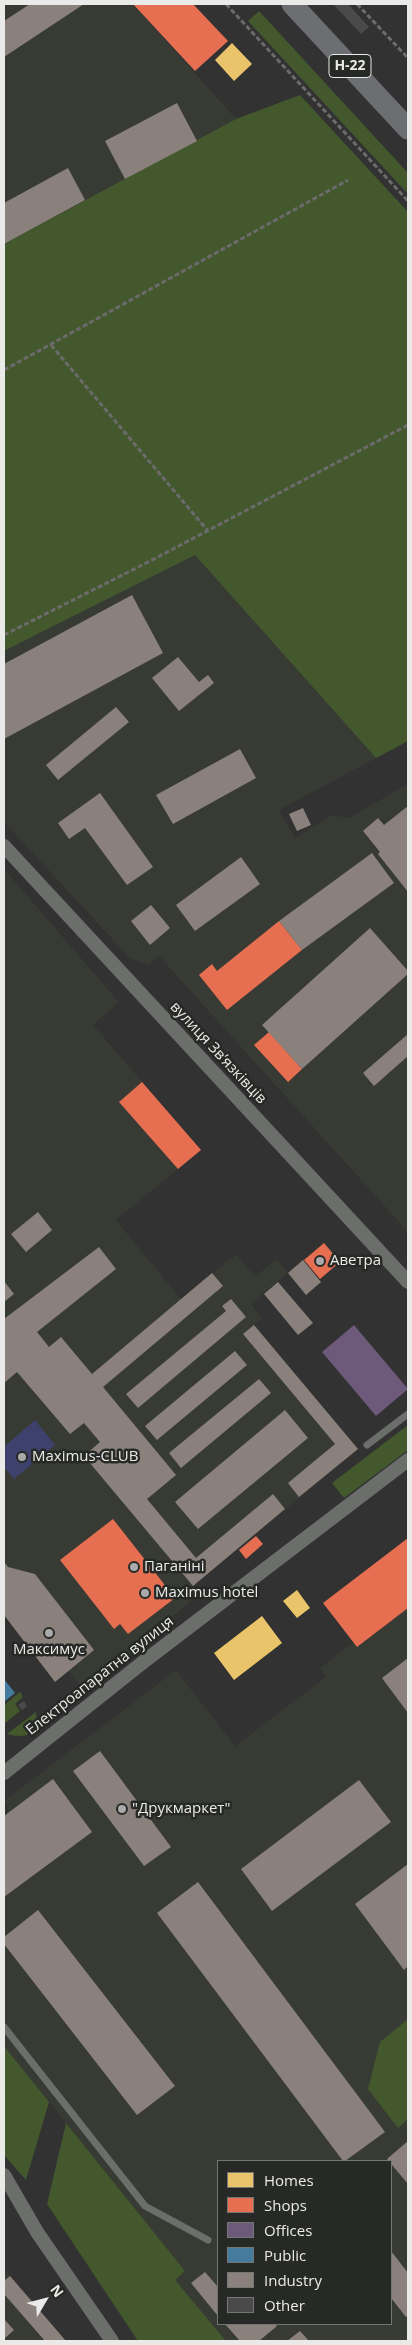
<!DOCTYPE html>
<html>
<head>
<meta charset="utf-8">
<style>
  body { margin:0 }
  #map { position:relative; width:412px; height:2345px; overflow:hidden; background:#313231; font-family:"Open Sans",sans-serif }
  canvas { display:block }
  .frame { position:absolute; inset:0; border:5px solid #eaebe9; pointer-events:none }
  .legend { position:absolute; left:217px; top:2160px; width:175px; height:165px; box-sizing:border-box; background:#272926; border:1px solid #757774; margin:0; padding:6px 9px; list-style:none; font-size:15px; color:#eaebe9 }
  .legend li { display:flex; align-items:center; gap:10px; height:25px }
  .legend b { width:25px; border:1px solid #757774 }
  .north { position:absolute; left:20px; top:2275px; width:50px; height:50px; -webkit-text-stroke:4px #272926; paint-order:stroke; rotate:53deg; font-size:14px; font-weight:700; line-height:20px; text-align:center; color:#eaebe9 }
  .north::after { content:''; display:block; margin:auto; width:18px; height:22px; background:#eaebe9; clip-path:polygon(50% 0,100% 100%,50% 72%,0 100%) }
</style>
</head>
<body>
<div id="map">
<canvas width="412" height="2345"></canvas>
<div class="frame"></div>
<ul class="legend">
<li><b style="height:14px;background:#e9c46a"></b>Homes</li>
<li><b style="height:14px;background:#e76f51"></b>Shops</li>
<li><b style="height:14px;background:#6d597a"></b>Offices</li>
<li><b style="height:14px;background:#457b9d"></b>Public</li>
<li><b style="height:14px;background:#8a817c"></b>Industry</li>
<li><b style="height:14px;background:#4a4a4a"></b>Other</li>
</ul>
<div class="north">N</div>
</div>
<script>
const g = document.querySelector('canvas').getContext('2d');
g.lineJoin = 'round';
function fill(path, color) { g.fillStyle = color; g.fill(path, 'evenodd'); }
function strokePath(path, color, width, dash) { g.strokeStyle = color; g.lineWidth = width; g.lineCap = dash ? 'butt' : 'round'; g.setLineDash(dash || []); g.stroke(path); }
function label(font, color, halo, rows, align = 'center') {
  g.font = font + ' "Open Sans",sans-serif'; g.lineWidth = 5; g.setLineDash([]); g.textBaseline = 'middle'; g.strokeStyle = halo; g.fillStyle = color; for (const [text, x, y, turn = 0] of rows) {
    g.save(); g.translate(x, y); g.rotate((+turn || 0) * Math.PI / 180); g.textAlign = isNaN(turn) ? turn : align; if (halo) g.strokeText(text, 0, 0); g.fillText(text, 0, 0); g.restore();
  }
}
const built = new Path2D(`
  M4,4H133L236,119L4,244Z
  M195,555L376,758L279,810L295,838L332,815L349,818L408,784V1232L159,956L148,965L130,958L4,822V651Z
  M4,869L119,1002L93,1025L201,1150L116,1220L181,1299L236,1254L255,1277L276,1259L288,1273L251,1304L262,1318L254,1325L358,1449L193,1586L199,1593L87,1695L69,1671L55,1682L4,1615Z
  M408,1608V2341H226L174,2279L185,2271L4,2046V1816L9,1811L4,1801L176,1670L235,1746L326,1677L320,1668L353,1642L357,1647ZM218,2161H391V2324H218Z
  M4,2269L10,2276L66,2341H4Z`);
const green = new Path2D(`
  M259,11L408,173V194L248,21Z
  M300,95L408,212V741L376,758L195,555L4,651V244L236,119Z
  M408,1425V1450L344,1498L332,1483Z
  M20,1692L23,1697L15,1704L20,1711L4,1724V1705Z
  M36,1712C39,1735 27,1739 7,1734Z
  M408,2019V2119L398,2128L368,2089L380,2042Z
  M4,2046L49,2102L26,2180L4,2155Z
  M66,2123L185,2271L175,2280L226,2341H138L47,2204Z`);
const water = new Path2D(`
  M35,1420L55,1445L14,1479L4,1467V1447Z`);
const homes = new Path2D(`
  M232,43L252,64L234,81L215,60Z
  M297,1590L310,1608L297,1618L283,1601Z
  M262,1616L282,1643L234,1680L214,1653Z`);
const shops = new Path2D(`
  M133,4H193L228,41L195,71Z
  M279,921L302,950L227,1010L199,975L212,964L217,971Z
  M269,1032L302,1069L288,1082L254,1045Z
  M142,1082L201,1150L178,1169L119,1102Z
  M324,1243L340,1262L320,1279L304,1260Z
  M113,1519L175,1598L128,1634L120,1624L114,1629L60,1560Z
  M256,1536L263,1544L246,1559L239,1550Z
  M408,1538V1608L357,1647L323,1603Z`);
const offices = new Path2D(`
  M354,1325L408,1389L376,1416L322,1352Z`);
const public = new Path2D(`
  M4,1679L15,1693L4,1702Z`);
const industry = new Path2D(`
  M30,4H84L4,57V21Z
  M177,103L197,141L125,179L105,141Z
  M68,168L85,200L4,244V203Z
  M132,595L163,653L4,739V664Z
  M178,657L199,682L208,675L214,683L179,711L152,678Z
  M116,707L129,722L58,780L46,765Z
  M240,749L256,778L173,824L156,795Z
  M100,793L153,867L127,885L85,828L69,839L58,823Z
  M408,806V892L378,854L380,852L363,831L378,818L384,825Z
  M303,808L311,825L297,831L289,814Z
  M372,853L394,883L302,950L279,921Z
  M241,857L260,884L195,931L176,905Z
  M151,905L170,928L150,945L131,921Z
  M370,928L408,971V974L302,1069L262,1025Z
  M408,1034V1056L374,1086L363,1073Z
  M38,1212L52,1230L26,1252L11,1234Z
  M99,1247L116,1269L37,1332L49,1347L61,1337L92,1374L212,1273L223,1286L103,1387L176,1475L147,1499L196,1558L273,1494L285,1509L193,1586L84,1456L100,1442L84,1423L70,1434L17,1372L4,1383V1319Z
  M303,1260L321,1282L306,1295L288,1273Z
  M4,1281L14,1294L4,1302Z
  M278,1282L313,1323L298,1335L264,1294Z
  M231,1299L246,1317L138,1408L126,1394L226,1311L222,1306Z
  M254,1325L358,1449L299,1497L288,1483L335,1444L243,1334Z
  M235,1351L247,1365L157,1440L145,1426Z
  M259,1379L271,1393L181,1468L169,1453Z
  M285,1410L308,1438L198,1529L175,1502Z
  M4,1562L8,1567L35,1574L94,1650L55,1682L4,1615Z
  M408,1658V1713L382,1678Z
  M100,1751L171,1847L144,1866L73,1771Z
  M53,1779L92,1832L4,1897V1816Z
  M359,1780L391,1822L272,1911L241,1869Z
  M408,1864V1966L404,1970L355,1904Z
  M198,1882L385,2132L345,2161H343L157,1913Z
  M38,1910L175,2086L137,2115L4,1944V1937Z
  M408,2141V2184L387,2159Z
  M391,2251L408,2273V2316L406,2317L391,2298Z
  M205,2272L218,2287V2316L191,2283Z
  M10,2276L66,2341H45L4,2294V2281Z
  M4,2319L14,2330L4,2339Z
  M225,2324H275L277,2326L259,2341H240Z
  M300,2331L309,2341H287Z`);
const building = new Path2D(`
  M333,4H348L369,27L361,34Z
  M24,1701L27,1706L22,1710L18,1705Z`);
const path = new Path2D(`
  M226,4L408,201
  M357,4L408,58
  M51,345L208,531
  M4,370L348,180
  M4,635L156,558L408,425`);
const service = new Path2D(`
  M367,1445L408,1414
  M4,2027L145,2206L208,2240`);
const minor = new Path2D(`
  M4,846L408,1282
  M4,1773L142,1663L408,1460
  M4,2175L37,2232L112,2341`);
const primary = new Path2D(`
  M292,4L408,129`);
const markers = [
  [320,1261,5,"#a9aaa9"],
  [22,1457,5,"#a9aaa9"],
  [134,1567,5,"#a9aaa9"],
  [145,1593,5,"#a9aaa9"],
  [49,1633,5,"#a9aaa9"],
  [122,1809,5,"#a9aaa9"]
];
const shields = [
  [350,66,42]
];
const shieldNames = [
  ["Н-22",350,66]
];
const streetNames = [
  ["вулиця Звʼязківців",218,1053,47],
  ["Електроапаратна вулиця",100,1676,-38]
];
const poiNames = [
  ["Аветра",330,1261],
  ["Maximus-CLUB",32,1457],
  ["Паганіні",144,1567],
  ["Maximus hotel",155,1593],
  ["Максимус",49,1650,"center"],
  ["\"Друкмаркет\"",132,1809]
];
fill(built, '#373b34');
fill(green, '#44582e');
fill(water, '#3f416d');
fill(homes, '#e9c46a');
fill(shops, '#e76f51');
fill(offices, '#6d597a');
fill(public, '#457b9d');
fill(industry, '#8a817c');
fill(building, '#4a4a4a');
strokePath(path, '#6b6b6b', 3, [5, 2.5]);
strokePath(service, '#6c6e6c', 7);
strokePath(minor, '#6c6e6c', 14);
strokePath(primary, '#6d6e72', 21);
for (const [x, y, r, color] of markers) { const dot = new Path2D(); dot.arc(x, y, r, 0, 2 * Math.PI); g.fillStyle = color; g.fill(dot); strokePath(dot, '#272926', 2); }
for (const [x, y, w] of shields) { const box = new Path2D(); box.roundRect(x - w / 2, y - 11.5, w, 23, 4); g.fillStyle = '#272926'; g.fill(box); strokePath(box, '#eaebe9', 1); }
label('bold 14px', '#eaebe9', null, shieldNames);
label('15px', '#eaebe9', '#272926', streetNames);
label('15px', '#eaebe9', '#272926', poiNames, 'left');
</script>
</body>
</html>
